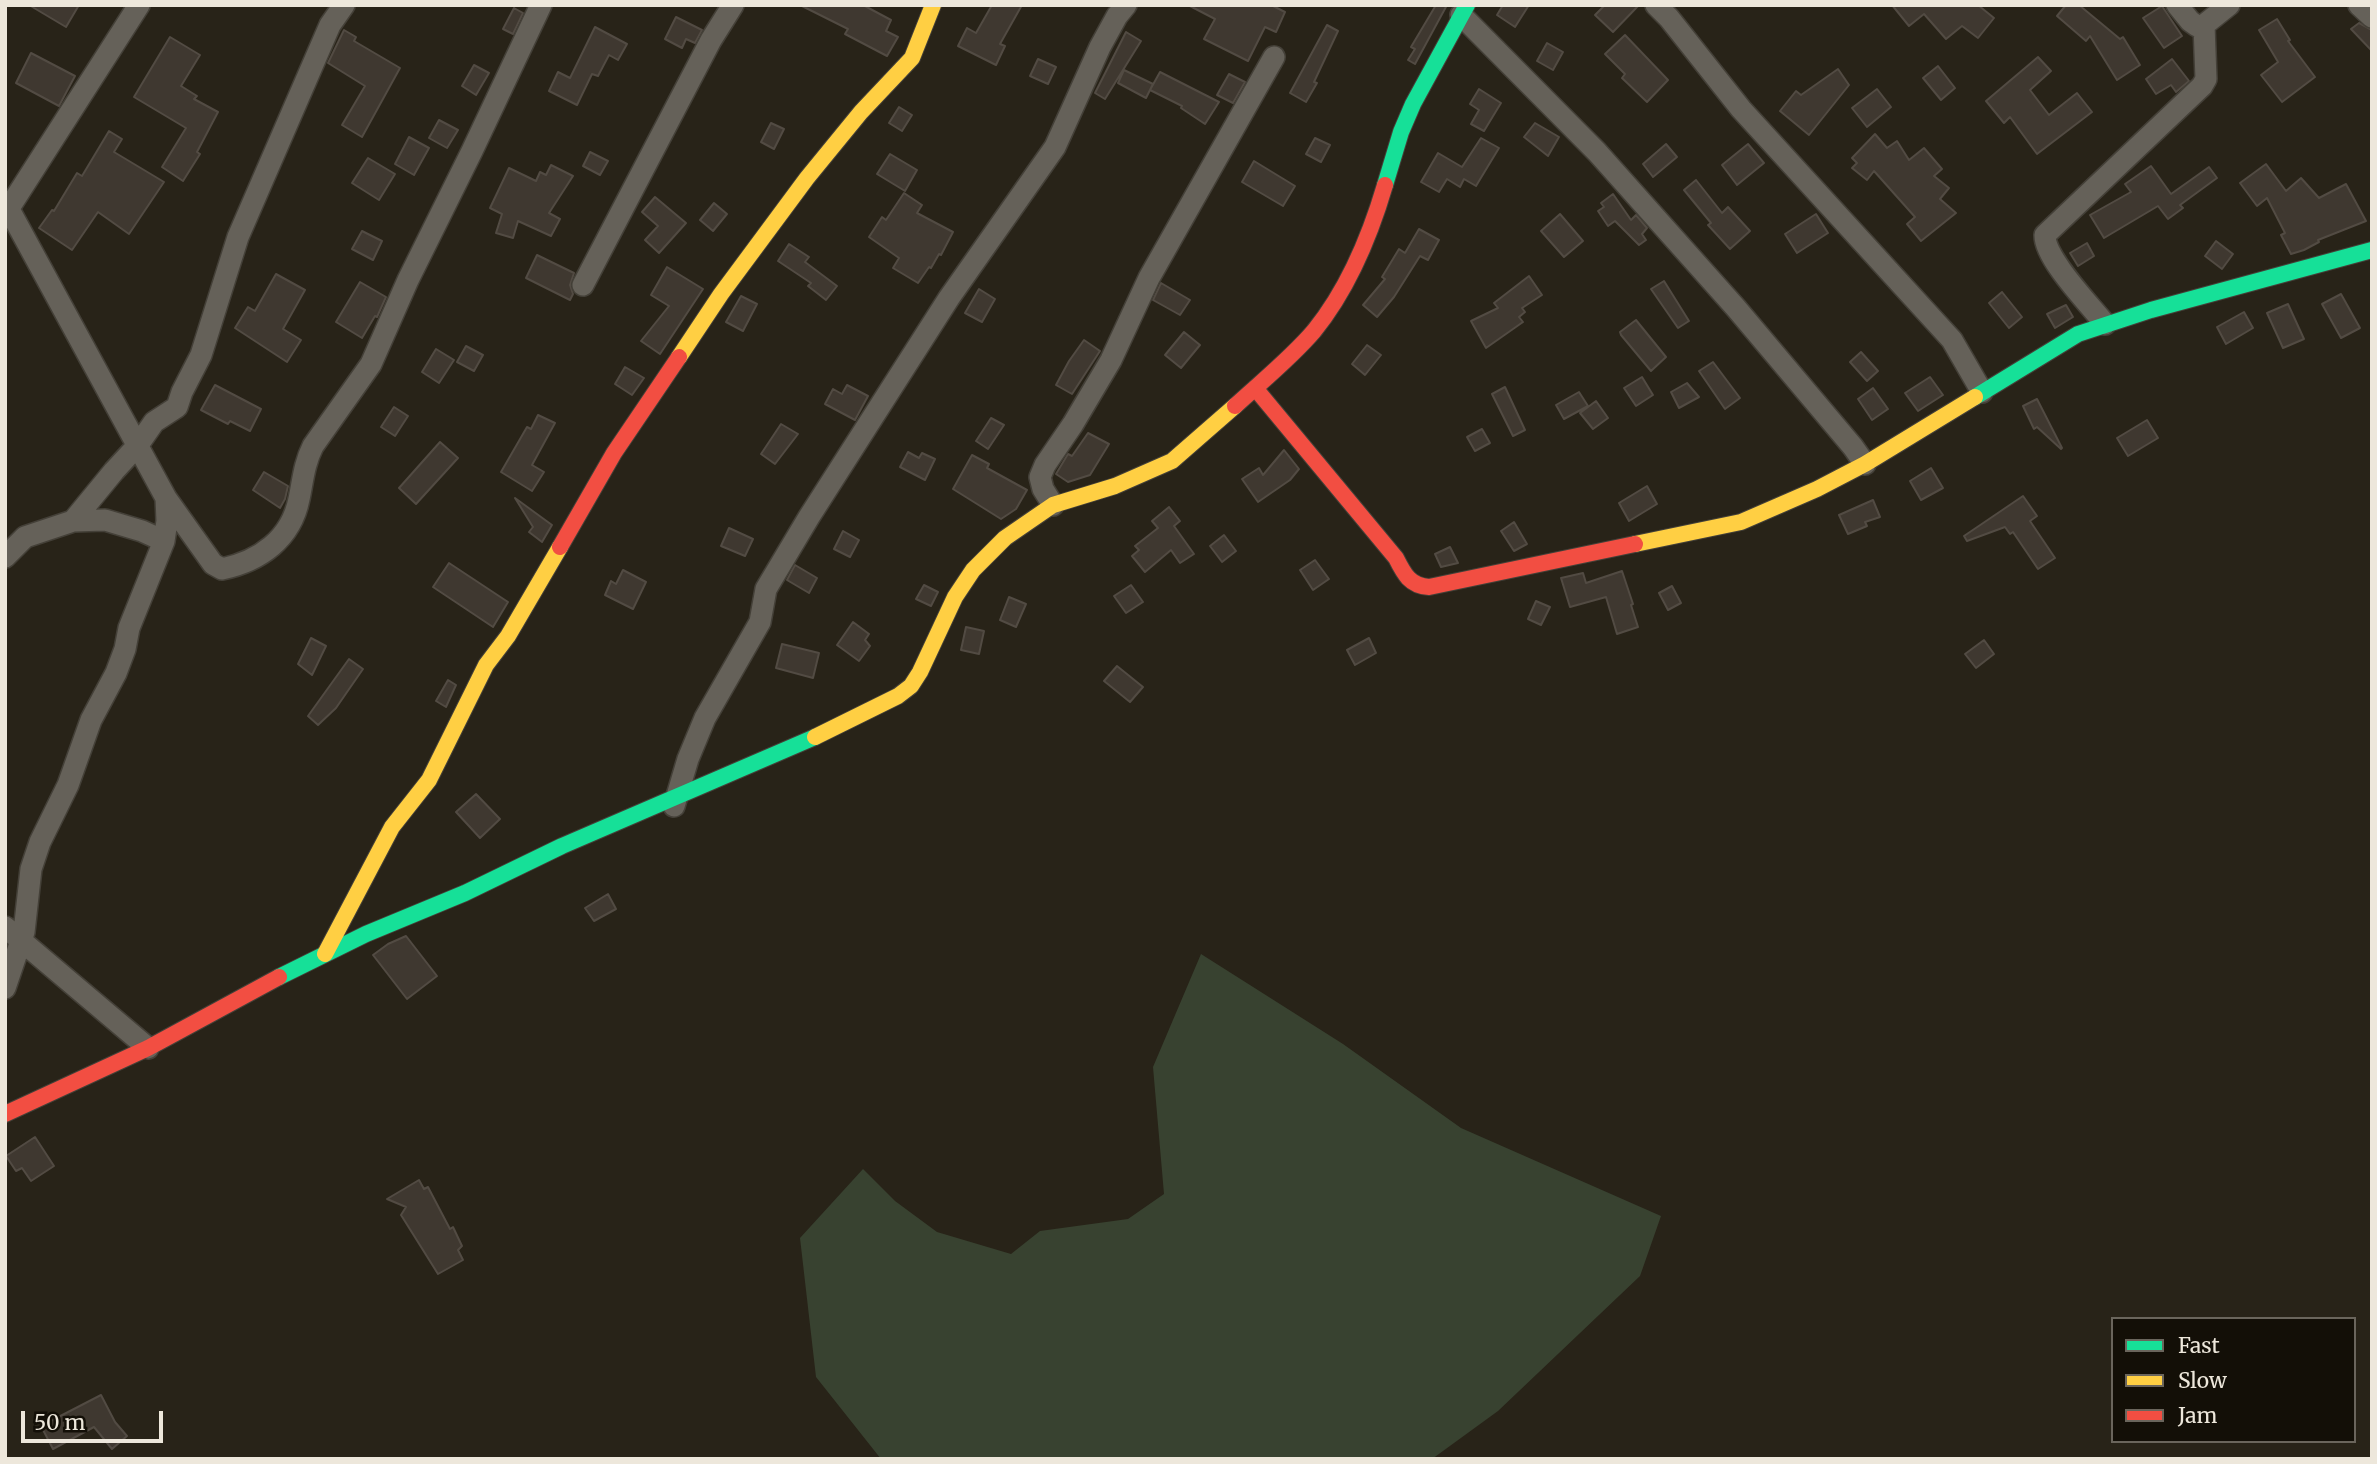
<!DOCTYPE html>
<html>
<head>
<meta charset="utf-8">
<style>
  body { margin:0 }
  #map { position:relative; width:2377px; height:1464px; overflow:hidden; background:#282318; font-family:Merriweather,serif }
  canvas { display:block }
  .frame { position:absolute; inset:0; border:7px solid #ede7db; pointer-events:none }
  .legend { position:absolute; left:2111px; top:1317px; width:245px; height:126px; box-sizing:border-box; background:#130f07; border:2px solid #6a655c; margin:0; padding:9px 12px; list-style:none; font-size:21px; color:#ede7db }
  .legend li { display:flex; align-items:center; gap:14px; height:35px }
  .legend b { width:35px; border:2px solid #6a655c }
  .scale { position:absolute; left:21px; top:1411px; width:142px; height:32px; box-sizing:border-box; border:4px solid #ede7db; border-top:0; padding-left:9px; font-size:21px; line-height:24px; white-space:nowrap; color:#ede7db; -webkit-text-stroke:5px #130f07; paint-order:stroke }
</style>
</head>
<body>
<div id="map">
<canvas width="2377" height="1464"></canvas>
<div class="frame"></div>
<ul class="legend">
<li><b style="height:9px;background:#16e098"></b>Fast</li>
<li><b style="height:9px;background:#ffcf43"></b>Slow</li>
<li><b style="height:9px;background:#f24e42"></b>Jam</li>
</ul>
<div class="scale">50 m</div>
</div>
<script>
const g = document.querySelector('canvas').getContext('2d');
g.lineJoin = 'round';
function fill(path, color) { g.fillStyle = color; g.fill(path, 'evenodd'); }
function strokePath(path, color, width, dash) { g.strokeStyle = color; g.lineWidth = width; g.lineCap = dash ? 'butt' : 'round'; g.setLineDash(dash || []); g.stroke(path); }
const green = new Path2D(`
  M1201,954L1343,1044L1461,1128L1661,1216L1640,1276L1498,1411L1432,1459H881L816,1377L800,1238L863,1169L895,1201L937,1232L1011,1254L1040,1231L1128,1219L1164,1194L1153,1067Z`);
const building = new Path2D(`
  M29,5H79L66,27Z
  M800,5H863L891,20L886,31L898,37L887,56L845,34L848,29Z
  M992,5H1022L1000,44L1005,46L996,65L958,46L967,28L976,33Z
  M1188,5H1271L1285,12L1276,32L1265,27L1248,61L1204,39L1215,19Z
  M1436,5H1447L1415,64L1408,60L1415,49L1411,47Z
  M1503,5H1529L1515,27L1497,15Z
  M1605,5H1639L1613,32L1595,15Z
  M1892,5H1978L1994,18L1978,38L1962,26L1946,39L1924,14L1909,26Z
  M2066,5H2079L2120,39L2123,37L2140,65L2117,80L2090,36L2086,41L2057,16Z
  M2162,6L2182,36L2164,48L2143,18Z
  M514,8L523,13L513,34L503,29Z
  M676,17L702,30L695,43L686,39L682,48L665,39Z
  M2277,19L2290,40L2288,41L2315,77L2282,102L2261,75L2278,62L2259,30Z
  M2359,23L2372,30V51L2351,29Z
  M1327,25L1338,31L1314,82L1317,83L1306,102L1290,93Z
  M595,27L627,44L618,60L609,55L598,76L592,74L577,105L549,91L558,72L570,78Z
  M344,30L356,37L354,41L400,68L362,137L342,125L365,86L328,63Z
  M1126,32L1141,41L1105,99L1095,93Z
  M1625,35L1668,80L1647,102L1622,78L1625,74L1605,54Z
  M170,37L200,55L181,86L197,96L194,99L218,112L197,152L200,154L183,181L162,167L186,128L134,97Z
  M1547,43L1563,52L1553,70L1537,61Z
  M31,53L75,76L59,106L16,83Z
  M2038,57L2051,71L2030,90L2049,115L2077,93L2092,112L2037,154L2010,117L2004,123L1986,101Z
  M1038,59L1056,67L1048,84L1030,76Z
  M2172,59L2189,81L2176,92L2171,85L2156,94L2146,79Z
  M474,65L489,73L476,95L462,86Z
  M1938,66L1955,88L1941,100L1923,78Z
  M1838,69L1849,85L1809,135L1780,111L1796,91L1801,95Z
  M1124,70L1153,84L1146,98L1118,83Z
  M1160,72L1219,102L1205,124L1181,108L1182,106L1150,90Z
  M1229,74L1245,82L1233,103L1217,95Z
  M1479,89L1501,103L1484,131L1471,124L1479,110L1470,104Z
  M1877,89L1891,107L1867,127L1852,108Z
  M899,107L912,115L902,131L889,123Z
  M439,120L458,130L447,148L429,138Z
  M771,123L784,129L774,149L761,142Z
  M1535,123L1559,137L1548,156L1524,137Z
  M109,131L122,139L114,152L164,182L129,234L98,212L72,250L39,228L52,210L54,211L77,173L82,176Z
  M1875,134L1887,148L1897,141L1909,160L1924,148L1942,169L1934,176L1949,188L1940,199L1956,213L1921,241L1907,224L1915,217L1874,171L1867,180L1852,168L1857,163L1852,158Z
  M409,137L429,148L414,175L395,164Z
  M1315,138L1330,145L1321,162L1306,154Z
  M1481,138L1499,148L1476,186L1464,179L1460,187L1447,179L1439,192L1421,182L1438,153L1462,167Z
  M1666,144L1677,157L1653,177L1643,164Z
  M1748,144L1764,163L1737,185L1722,165Z
  M590,152L608,161L600,175L583,166Z
  M890,154L917,170L905,191L877,174Z
  M368,158L395,174L379,200L352,183Z
  M1254,161L1295,186L1283,206L1242,182Z
  M2266,164L2286,191L2301,178L2319,198L2346,184L2366,221L2318,240L2319,242L2304,250L2291,254L2281,235L2285,233L2267,198L2257,206L2240,183Z
  M551,165L573,176L549,213L560,219L551,236L518,221L513,238L496,233L502,214L490,208L509,168L536,181L540,172L546,175Z
  M2151,166L2171,194L2209,167L2217,178L2180,205L2183,208L2168,219L2158,206L2104,238L2090,215L2131,192L2125,184Z
  M1696,180L1722,213L1728,207L1750,231L1730,249L1708,225L1711,223L1684,190Z
  M904,193L922,205L917,213L953,232L941,255L939,254L931,268L929,267L918,283L893,268L899,258L869,237L882,217L886,220Z
  M1613,194L1631,220L1636,215L1647,228L1642,234L1646,240L1639,245L1615,221L1608,226L1598,211L1604,207L1601,203Z
  M655,197L686,223L659,253L645,240L658,226L642,212Z
  M714,203L727,214L713,231L700,220Z
  M1560,214L1583,241L1564,257L1541,231Z
  M1816,214L1828,233L1797,253L1785,234Z
  M1419,229L1439,240L1428,260L1420,256L1394,297L1377,317L1363,305L1385,279L1382,277L1399,249L1405,253Z
  M362,231L382,241L373,260L352,249Z
  M2216,241L2233,254L2222,269L2205,256Z
  M2087,243L2094,256L2078,266L2070,253Z
  M789,244L809,257L805,262L837,286L826,300L808,286L811,283L778,261Z
  M537,255L574,273L570,285L573,294L570,300L526,278Z
  M667,267L703,289L660,354L641,341L669,306L651,295Z
  M276,274L305,290L283,329L301,340L287,362L235,328L248,307L255,311Z
  M1529,276L1542,295L1522,308L1525,312L1519,317L1523,322L1486,348L1471,321L1498,308L1494,303Z
  M1664,281L1689,321L1678,328L1651,289Z
  M360,282L386,297L377,317L375,316L362,338L336,322Z
  M1161,283L1190,300L1180,315L1153,300Z
  M979,289L995,299L982,322L965,313Z
  M2002,292L2022,317L2009,328L1989,303Z
  M2341,294L2360,328L2341,338L2322,304Z
  M741,296L757,304L743,331L726,322Z
  M2288,304L2304,339L2283,348L2267,313Z
  M2066,305L2073,317L2055,328L2047,314Z
  M2244,312L2253,328L2226,344L2217,327Z
  M1636,320L1666,357L1651,371L1621,335L1620,332Z
  M1184,332L1200,345L1181,368L1165,355Z
  M1084,340L1100,351L1072,394L1056,385L1069,361Z
  M1367,345L1381,355L1365,375L1352,364Z
  M466,346L483,355L474,371L457,362Z
  M436,349L454,360L439,383L422,372Z
  M1861,352L1878,371L1867,381L1850,362Z
  M1713,362L1740,398L1725,409L1699,371Z
  M625,367L644,378L632,395L615,384Z
  M1642,377L1653,395L1636,406L1624,388Z
  M1930,377L1943,395L1918,411L1905,393Z
  M1687,383L1699,397L1679,408L1671,392Z
  M215,385L261,409L250,431L230,421L228,424L201,410Z
  M847,385L868,396L855,420L825,404L833,389L842,394Z
  M1505,387L1525,430L1513,436L1492,394Z
  M1873,388L1888,409L1872,420L1858,399Z
  M1579,392L1588,406L1564,419L1556,405Z
  M2037,399L2062,448L2061,449L2037,427L2034,429L2023,406Z
  M1596,401L1608,418L1593,429L1580,413Z
  M394,407L408,416L395,436L381,427Z
  M538,415L555,423L532,465L544,472L532,491L501,472L527,427L531,429Z
  M991,418L1004,425L988,449L976,441Z
  M2147,420L2158,438L2128,456L2117,438Z
  M781,424L798,434L775,464L761,454Z
  M1482,429L1490,443L1475,451L1467,437Z
  M1088,433L1109,444L1090,475L1068,482L1056,474L1068,454L1072,456Z
  M440,442L458,458L416,504L399,488Z
  M1284,450L1299,469L1290,480L1258,502L1242,479L1259,468L1263,475Z
  M908,452L919,458L922,453L935,459L925,480L900,467Z
  M972,455L989,464L987,468L1027,490L1016,509L1001,519L953,489Z
  M1931,468L1943,488L1921,500L1910,481Z
  M264,472L288,486L285,499L280,508L253,490Z
  M1647,486L1657,504L1629,521L1619,503Z
  M2023,496L2037,516L2030,521L2055,558L2038,569L2013,532L2010,534L2005,527L1967,541L1964,536Z
  M515,498L552,525L542,542L529,532L533,527Z
  M1873,500L1880,517L1865,522L1867,526L1848,534L1839,515Z
  M1169,507L1180,521L1174,526L1194,554L1180,563L1171,550L1145,572L1132,556L1139,550L1135,546L1158,528L1152,521Z
  M1514,522L1527,544L1514,551L1501,531Z
  M729,528L753,539L745,556L721,546Z
  M843,531L859,540L850,557L834,549Z
  M1224,535L1236,551L1222,562L1210,546Z
  M1450,547L1458,563L1441,567L1435,554Z
  M1315,560L1329,579L1313,590L1300,570Z
  M449,563L508,602L493,627L433,587Z
  M795,565L817,578L809,593L787,580Z
  M623,570L646,582L633,609L605,595L611,581L616,584Z
  M1622,571L1633,604L1631,605L1638,627L1617,634L1606,597L1570,607L1561,578L1583,573L1586,583Z
  M924,585L938,592L931,606L916,599Z
  M1131,585L1143,602L1126,613L1114,596Z
  M1672,586L1681,603L1668,610L1659,593Z
  M1009,597L1026,604L1016,627L1000,620Z
  M1536,601L1550,607L1541,625L1528,619Z
  M853,622L869,634L865,640L870,646L859,661L837,645Z
  M966,627L984,631L979,654L961,650Z
  M311,638L326,646L312,675L298,664Z
  M1369,638L1376,653L1355,665L1347,650Z
  M1984,640L1994,654L1976,668L1965,654Z
  M782,644L819,653L813,678L776,668Z
  M349,659L363,669L336,708L318,725L308,716Z
  M1117,666L1143,687L1130,702L1104,681Z
  M448,680L456,685L446,707L436,701Z
  M476,794L500,819L480,838L456,812Z
  M608,894L616,909L594,921L585,908Z
  M406,936L437,976L407,999L373,955L388,944Z
  M35,1137L54,1166L31,1181L22,1168L16,1171L6,1156Z
  M419,1180L424,1189L428,1187L450,1229L453,1227L462,1246L458,1250L463,1260L438,1274L401,1215L406,1207L387,1199Z
  M101,1395L115,1422L127,1436L112,1449L94,1427L53,1449L41,1426Z`);
const street = new Path2D(`
  M1656,5L1669,18L1741,109L1952,340L1982,392
  M2177,5L2190,21L2197,26L2204,25L2229,5
  M2359,5L2372,17
  M1461,15L1597,152L1736,308L1853,447L1865,464
  M5,202L166,498L213,564L222,569C260,561 291,539 299,499C303,480 304,464 313,446L371,364L408,280L472,151L541,5
  M9,208L139,5
  M583,285L711,40L733,5
  M2105,324C2090,305 2044,258 2045,235L2202,86L2206,79L2204,25
  M1053,505L1043,489L1040,477L1045,465L1073,424L1111,360L1149,278L1274,57
  M73,521L114,471L138,445L154,422L177,407L182,392L201,355L238,237L330,25L344,5
  M5,557L25,537L73,521L105,520L142,531L164,541
  M674,806L688,759L705,718L760,622L766,589L809,517L949,298L1055,147L1100,47L1117,16L1126,5
  M5,927L148,1048
  M5,988L24,932L31,869L40,842L68,785L91,720L116,673L125,649L129,628L164,541L167,521L166,498`);
const fast = new Path2D(`
  M1385,185L1401,132L1413,104L1467,5
  M1975,397L2078,334L2151,310L2372,250
  M279,977L366,934L465,893L562,846L815,737`);
const slow = new Path2D(`
  M679,357L721,294L807,178L861,112L912,58L933,5
  M1635,544L1741,522L1817,489L1865,464L1975,397
  M815,737L898,696L911,686L920,672L955,597L973,570L1005,538L1053,505L1115,486L1172,461L1235,406
  M325,954L392,827L429,780L486,665L508,636L560,547`);
const jam = new Path2D(`
  M1255,388L1396,558C1404,574 1410,586 1429,587L1635,544
  M1235,406C1261,382 1291,358 1314,331C1348,289 1370,236 1385,185
  M560,547L614,453L679,357
  M5,1114L148,1048L279,977`);
fill(green, '#384230');
fill(building, '#3f3830');
strokePath(building, '#524b43', 2);
strokePath(street, '#444038', 24);
strokePath(fast, '#444038', 18);
strokePath(slow, '#444038', 18);
strokePath(jam, '#444038', 18);
strokePath(street, '#656159', 21);
strokePath(fast, '#16e098', 16);
strokePath(slow, '#ffcf43', 16);
strokePath(jam, '#f24e42', 16);
</script>
</body>
</html>
